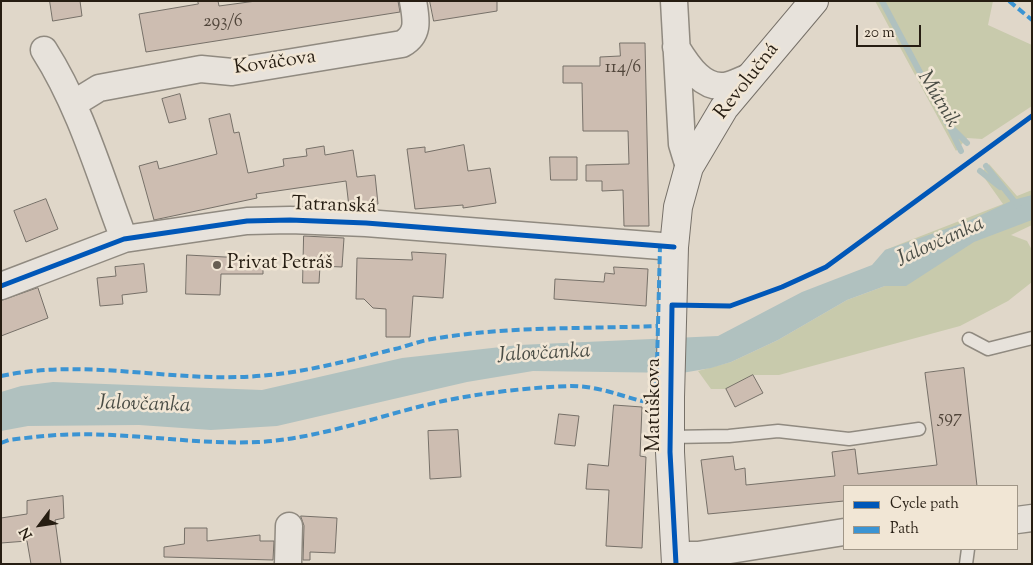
<!DOCTYPE html>
<html>
<head>
<meta charset="utf-8">
<style>
  body { margin:0 }
  #map { position:relative; width:1033px; height:565px; overflow:hidden; background:#e0d7c9; font-family:"Sorts Mill Goudy",serif }
  canvas { display:block }
  .frame { position:absolute; inset:0; border:2px solid #261d12; pointer-events:none }
  .legend { position:absolute; left:843px; top:485px; width:175px; height:65px; box-sizing:border-box; background:#f1e6d5; border:1px solid #a09687; margin:0; padding:6px 9px; list-style:none; font-size:15px; color:#261d12 }
  .legend li { display:flex; align-items:center; gap:10px; height:25px }
  .legend b { width:25px; border:1px solid #a09687 }
  .north { position:absolute; left:15px; top:500px; width:50px; height:50px; -webkit-text-stroke:4px #f1e6d5; paint-order:stroke; rotate:239deg; font-size:14px; font-weight:700; line-height:20px; text-align:center; color:#261d12 }
  .north::after { content:''; display:block; margin:auto; width:18px; height:22px; background:#261d12; clip-path:polygon(50% 0,100% 100%,50% 72%,0 100%) }
  .scale { position:absolute; left:856px; top:25px; width:65px; height:22px; box-sizing:border-box; border:2px solid #261d12; border-top:0; padding-left:6px; font-size:15px; line-height:18px; white-space:nowrap; color:#261d12; -webkit-text-stroke:4px #f1e6d5; paint-order:stroke }
</style>
</head>
<body>
<div id="map">
<canvas width="1033" height="565"></canvas>
<div class="frame"></div>
<ul class="legend">
<li><b style="height:6px;background:#0057b8"></b>Cycle path</li>
<li><b style="height:6px;background:#3b94d3"></b>Path</li>
</ul>
<div class="north">N</div>
<div class="scale">20 m</div>
</div>
<script>
const g = document.querySelector('canvas').getContext('2d');
g.lineJoin = 'round';
function fill(path, color) { g.fillStyle = color; g.fill(path, 'evenodd'); }
function strokePath(path, color, width, dash) { g.strokeStyle = color; g.lineWidth = width; g.lineCap = dash ? 'butt' : 'round'; g.setLineDash(dash || []); g.stroke(path); }
function label(font, color, halo, rows, align = 'center') {
  g.font = font + ' "Sorts Mill Goudy",serif'; g.lineWidth = 5; g.setLineDash([]); g.textBaseline = 'middle'; g.strokeStyle = halo; g.fillStyle = color; for (const [text, x, y, turn = 0] of rows) {
    g.save(); g.translate(x, y); g.rotate((+turn || 0) * Math.PI / 180); g.textAlign = isNaN(turn) ? turn : align; if (halo) g.strokeText(text, 0, 0); g.fillText(text, 0, 0); g.restore();
  }
}
const green = new Path2D(`
  M875,1H993L988,25L1032,45V106L982,139L967,138L956,151Z
  M989,164L1017,196L1032,190V225L1011,235L1027,241L1032,250V282L1008,301L960,326L779,375H753L726,389H711L698,371L731,362L778,340L847,300L885,286H905L885,250L1003,204L981,173Z`);
const water = new Path2D(`
  M1032,195V220L974,242L906,286H885L847,300L778,340L731,362L711,368L682,373L533,371L467,382L277,426L211,430L139,425L28,426L1,431V392L21,386L53,382L262,390L402,358L519,345L718,336L802,292L872,265L885,250L966,222L1013,200Z`);
const stream = new Path2D(`
  M882,1L947,123L967,143
  M950,128L961,151
  M986,166L1018,206
  M980,171L1000,187`);
const building = new Path2D(`
  M50,1H80L82,16L53,21Z
  M198,1H218L219,6L256,1H398L400,12L146,52L139,14L198,4Z
  M430,1H497V11L434,21Z
  M620,43H645L649,226H624L623,190L602,191V181H586V165L629,164L628,131H583L582,83H563V66H600V57L620,56Z
  M180,94L186,119L169,123L162,99Z
  M230,114L234,133L239,132L248,173L284,166L283,159L307,156L306,149L324,146L325,155L353,150L357,177L375,175L378,204L349,207L346,181L256,194L257,198L154,220L139,166L157,161L159,169L217,154L209,119Z
  M464,145L468,171L490,168L496,203L463,208V205L415,209L407,149L425,147V152Z
  M550,157H577V180H551Z
  M46,199L58,229L26,242L14,211Z
  M304,236L344,238L342,267L320,266L319,283H303Z
  M412,252L446,254L443,298L413,296L410,337H386V309L373,308L364,299H356L357,258L412,260Z
  M187,255L263,259V274H221L220,295L186,294Z
  M144,264L147,292L122,295L123,304L100,306L97,278L116,276L115,267Z
  M614,267L648,269L646,306L554,299L555,279L604,282L605,273L614,274Z
  M38,288L48,318L1,336V301Z
  M964,368L977,486H844V501L708,514L701,460L733,456L735,470L745,468L746,485L835,476L832,452L855,449L858,474L937,465L925,373Z
  M753,375L763,393L735,407L726,389Z
  M614,405L642,407L640,456L646,457L642,548L606,546L609,490L586,489L588,464L608,466Z
  M559,414L579,416L575,446L555,444Z
  M458,430L461,477L430,479L428,431Z
  M63,496L64,518L55,520L61,564H31L27,541L1,543V518L27,514V501Z
  M301,516L337,518L335,553L310,552V560H303L304,526Z
  M185,528H207V541L260,535V541H274L273,560L164,557V547L184,544Z`);
const lane = new Path2D(`
  M969,339L988,349L1032,338
  M670,437L729,436L778,431L849,439L919,429
  M966,564L968,549`);
const street = new Path2D(`
  M674,1L682,144L689,167
  M676,47C687,65 704,92 729,85C736,83 744,79 751,76
  M44,50C81,108 100,176 124,239
  M73,104L99,88L201,69L232,72L402,44C420,34 416,19 413,1
  M1,286L124,239L247,221L290,220L366,223L674,247
  M1017,520L1032,518
  M676,555H698L844,532
  M288,564L289,526`);
const secondary = new Path2D(`
  M676,564L670,452V397L674,247L678,207L689,167L724,108L814,1`);
const quiet = new Path2D(`
  M1009,1L1032,20
  M1,376C90,357 180,385 269,375C311,371 354,359 395,349C407,346 420,341 432,339C507,326 583,329 658,326
  M1,443L9,440C25,438 41,436 58,435C125,431 191,445 258,442C320,439 383,414 443,401C481,393 533,387 571,386C603,386 626,399 656,404L660,246`);
const cycleway = new Path2D(`
  M1,286L124,239L247,221L290,220L366,223L674,247
  M676,564L670,452L672,305L730,306L782,287L826,267L1032,116`);
const markers = [
  [217,265,5,"#675e52"]
];
const numberNames = [
  ["293/6",223,23],
  ["114/6",623,69],
  ["597",950,419]
];
const streetNames = [
  ["Kováčova",275,64,-8],
  ["Revolučná",748,82,-52],
  ["Tatranská",334,207,2],
  ["Matúškova",656,405,-90]
];
const poiNames = [
  ["Privat Petráš",227,265]
];
const waterNames = [
  ["Mútnik",937,100,59],
  ["Jalovčanka",941,243,-24],
  ["Jalovčanka",544,355,-3],
  ["Jalovčanka",144,406,2]
];
fill(green, '#c8caac');
fill(water, '#b0c1bf');
strokePath(stream, '#b0c1bf', 6);
fill(building, '#cdbdb1');
strokePath(building, '#767068', 1);
strokePath(lane, '#908a80', 15);
strokePath(street, '#908a80', 29);
strokePath(secondary, '#767068', 30);
strokePath(lane, '#e7e2db', 12);
strokePath(street, '#e7e2db', 26);
strokePath(secondary, '#e7e2db', 28);
strokePath(quiet, '#3b94d3', 4, [8, 4]);
strokePath(cycleway, '#0057b8', 5);
for (const [x, y, r, color] of markers) { const dot = new Path2D(); dot.arc(x, y, r, 0, 2 * Math.PI); g.fillStyle = color; g.fill(dot); strokePath(dot, '#f1e6d5', 2); }
label('18px', '#50453a', null, numberNames);
label('20px', '#261d12', '#f1e6d5', streetNames);
label('20px', '#261d12', '#f1e6d5', poiNames, 'left');
label('italic 21px', '#494c45', '#f1e6d5', waterNames);
</script>
</body>
</html>
